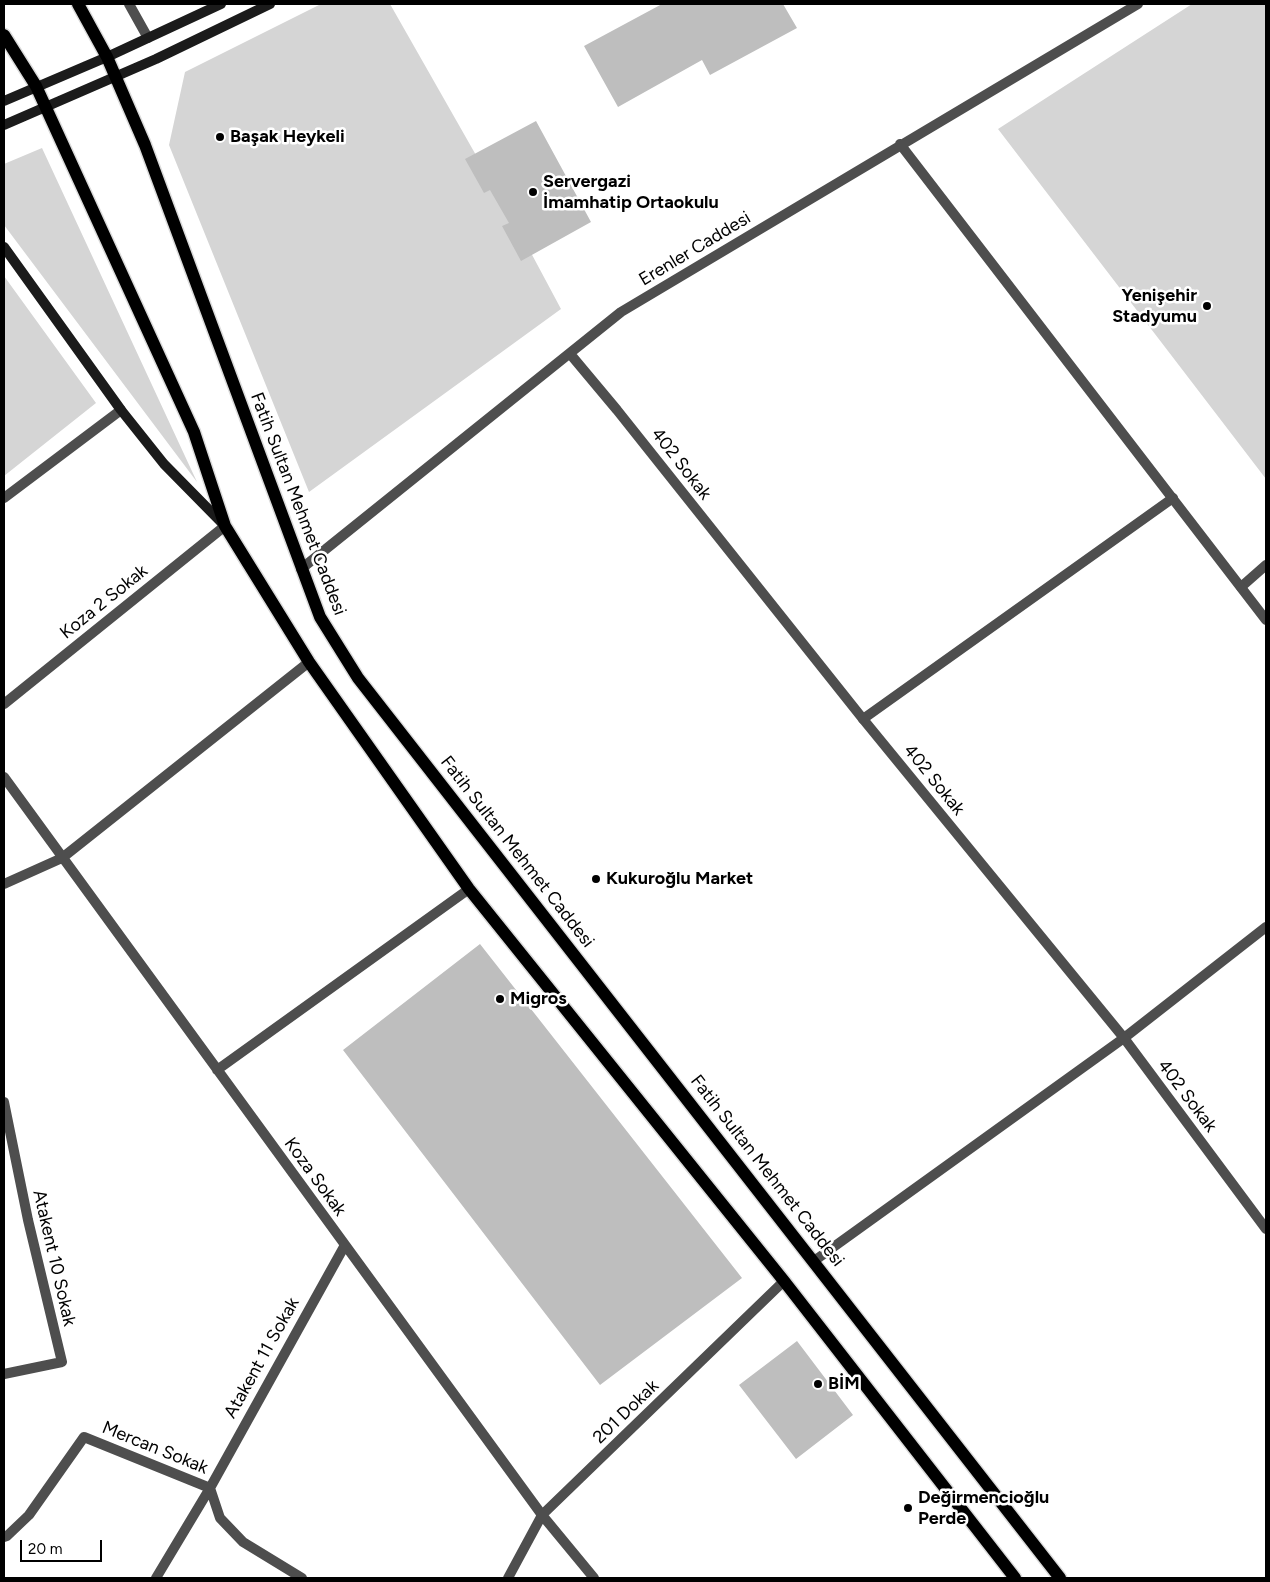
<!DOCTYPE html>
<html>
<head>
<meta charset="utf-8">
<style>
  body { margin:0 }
  #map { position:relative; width:1270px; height:1582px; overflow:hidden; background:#fff; font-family:Figtree,sans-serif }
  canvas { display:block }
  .frame { position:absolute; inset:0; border:5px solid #000; pointer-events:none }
  .scale { position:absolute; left:20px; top:1540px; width:82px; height:22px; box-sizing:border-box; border:2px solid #000; border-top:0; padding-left:6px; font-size:15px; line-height:18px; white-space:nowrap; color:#000; -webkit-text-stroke:4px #fff; paint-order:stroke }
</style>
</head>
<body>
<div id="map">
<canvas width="1270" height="1582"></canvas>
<div class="frame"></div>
<div class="scale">20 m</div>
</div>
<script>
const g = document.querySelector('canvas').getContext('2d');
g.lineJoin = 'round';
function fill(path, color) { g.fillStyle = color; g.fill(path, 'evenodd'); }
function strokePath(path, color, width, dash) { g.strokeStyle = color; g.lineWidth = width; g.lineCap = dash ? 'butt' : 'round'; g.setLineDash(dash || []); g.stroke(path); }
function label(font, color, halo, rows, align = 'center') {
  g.font = font + ' Figtree,sans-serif'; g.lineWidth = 5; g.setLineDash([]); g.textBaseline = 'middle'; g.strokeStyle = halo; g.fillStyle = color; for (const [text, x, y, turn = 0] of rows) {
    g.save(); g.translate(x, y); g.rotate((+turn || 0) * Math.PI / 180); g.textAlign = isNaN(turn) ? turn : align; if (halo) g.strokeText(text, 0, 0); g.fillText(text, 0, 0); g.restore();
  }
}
const green = new Path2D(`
  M321,4H390L522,236L561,309L309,492L169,145L185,72Z
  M1192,4H1266V479L998,129Z
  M42,148L197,482L4,225V164Z
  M4,276L96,403L4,476Z`);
const building = new Path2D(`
  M662,4H783L797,28L710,75L702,60L618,107L584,46Z
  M536,121L591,222L521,261L502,226L509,223L490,190L484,193L465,159Z
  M480,944L742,1278L600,1385L343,1050Z
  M797,1341L853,1415L796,1459L739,1385Z`);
const service = new Path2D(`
  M863,719L1173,498`);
const minor = new Path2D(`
  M129,4L148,38
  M4,498L121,410
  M1241,587L1266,565
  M4,704L225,526
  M4,777L542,1515L594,1578
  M4,884L62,858L309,662
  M217,1070L469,889
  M4,1102L28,1220L62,1362L4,1374
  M814,1261L1124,1038L1266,927
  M4,1537L7,1536L29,1515L84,1437L210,1488L220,1518L243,1542L302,1578
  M156,1578L210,1488L345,1245
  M508,1578L542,1515L784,1281`);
const tertiary = new Path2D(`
  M900,144L1266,620
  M571,355L617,410L863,719L1124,1038L1266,1229
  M301,569L621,312L1138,4`);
const secondary = new Path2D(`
  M4,101L107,57L221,4
  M4,125L156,59L270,4
  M4,247L121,410L164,464L225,526`);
const primary = new Path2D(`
  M78,4L107,57L145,145L320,617L358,678L1060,1578
  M4,35L36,86L194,432L225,526L309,662L469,889L784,1281L1015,1578`);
const markers = [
  [220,137,5,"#000"],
  [533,192,5,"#000"],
  [1207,306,5,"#000"],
  [596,879,5,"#000"],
  [500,999,5,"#000"],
  [818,1384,5,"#000"],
  [908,1508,5,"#000"]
];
const poiNames = [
  ["Başak Heykeli",230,137],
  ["Servergazi",543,182],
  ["İmamhatip Ortaokulu",543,203],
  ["Yenişehir",1197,296,"right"],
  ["Stadyumu",1197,317,"right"],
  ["Kukuroğlu Market",606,879],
  ["Migros",510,999],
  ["BİM",828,1384],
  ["Değirmencioğlu",918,1498],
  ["Perde",918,1519]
];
const streetNames = [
  ["Erenler Caddesi",695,249,-31],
  ["402 Sokak",681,464,52],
  ["Fatih Sultan Mehmet Caddesi",298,504,69],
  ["Koza 2 Sokak",104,602,-39],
  ["402 Sokak",934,780,51],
  ["Fatih Sultan Mehmet Caddesi",517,852,52],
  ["402 Sokak",1187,1096,53],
  ["Fatih Sultan Mehmet Caddesi",767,1171,52],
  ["Koza Sokak",315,1177,54],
  ["Atakent 10 Sokak",54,1258,77],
  ["Atakent 11 Sokak",262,1358,-61],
  ["201 Dokak",626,1412,-44],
  ["Mercan Sokak",155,1448,22]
];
fill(green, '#d5d5d5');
fill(building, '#bebebe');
strokePath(primary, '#dbdbdb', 15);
strokePath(service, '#4e4e4e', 10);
strokePath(minor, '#4e4e4e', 10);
strokePath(tertiary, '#4e4e4e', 10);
strokePath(secondary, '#1b1b1b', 10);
strokePath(primary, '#000', 12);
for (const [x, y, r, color] of markers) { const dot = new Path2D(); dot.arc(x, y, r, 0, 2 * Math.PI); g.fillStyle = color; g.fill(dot); strokePath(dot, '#fff', 2); }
label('bold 18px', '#000', '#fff', poiNames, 'left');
label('18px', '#000', '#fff', streetNames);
</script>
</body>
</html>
